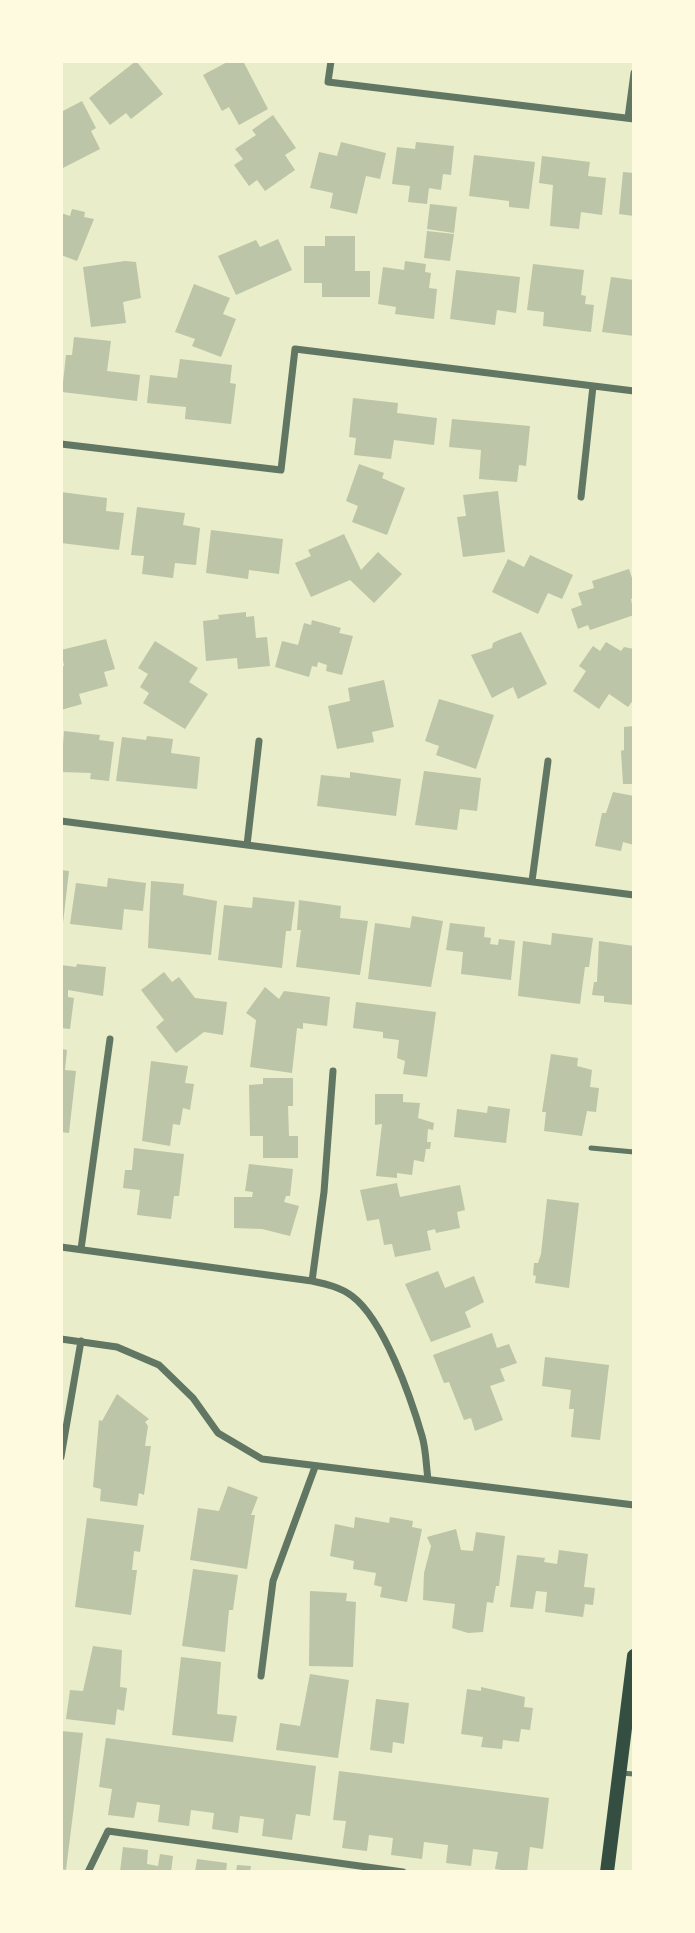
<!DOCTYPE html>
<html>
<head>
<meta charset="utf-8">
<style>
  body { margin:0 }
  #map { position:relative; width:695px; height:1933px; overflow:hidden; background:#e9edc9; font-family:"Work Sans",sans-serif }
  canvas { display:block }
  .frame { position:absolute; inset:0; border:63px solid #fefae0; pointer-events:none }
</style>
</head>
<body>
<div id="map">
<canvas width="695" height="1933"></canvas>
<div class="frame"></div>
</div>
<script>
const g = document.querySelector('canvas').getContext('2d');
g.lineJoin = 'round';
function fill(path, color) { g.fillStyle = color; g.fill(path, 'evenodd'); }
function strokePath(path, color, width, dash) { g.strokeStyle = color; g.lineWidth = width; g.lineCap = dash ? 'butt' : 'round'; g.setLineDash(dash || []); g.stroke(path); }
const building = new Path2D(`
  M136,61L163,94L131,119L126,113L110,125L89,98Z
  M229,61H243L268,109L239,125L229,107L222,111L203,75Z
  M82,101L96,128L91,131L100,149L61,169V112Z
  M273,115L296,148L285,155L295,170L265,191L257,180L249,186L234,165L243,159L235,149L256,135L252,130Z
  M341,142L386,153L380,179L366,176L357,214L330,208L333,193L310,188L319,152L337,156Z
  M416,142L454,146L451,175L443,174L441,190L429,188L427,204L408,202L410,186L392,184L397,147L415,149Z
  M474,155L535,162L529,209L509,207V201L469,196Z
  M542,156L590,162L588,176L606,178L602,215L581,212L579,229L550,226L553,185L539,183Z
  M623,172L634,173V216L619,214Z
  M430,204L457,207L454,233L427,229Z
  M72,209L85,212L84,217L94,219L77,261L61,255V213L70,216Z
  M427,231L454,234L450,261L424,258Z
  M325,236H355V271H370V297H322V283H304V246H325Z
  M278,239L292,270L236,295L218,256L256,240L260,247Z
  M125,261L136,262L141,298L123,302L126,323L91,327L83,267Z
  M405,261L426,264L425,272L431,273L429,288L437,289L434,319L395,314L396,307L378,304L383,267L404,270Z
  M533,264L584,270L581,295L586,296L585,304L594,305L591,332L543,326L544,312L527,310Z
  M456,270L520,277L516,313L497,310L495,325L450,319Z
  M611,277L634,280V336L602,332Z
  M194,284L230,298L223,314L236,319L221,357L192,346L195,339L175,332Z
  M74,337L111,341L107,371L140,375L137,401L62,392L66,355H72Z
  M180,359L232,365L230,383L236,384L231,424L185,419L186,407L147,403L150,375L177,378Z
  M353,398L398,403L397,413L437,418L434,445L394,440L391,459L354,455L356,438L349,437Z
  M452,419L530,426L526,466L519,465L517,482L479,479L481,450L449,447Z
  M359,464L384,473L382,478L405,488L387,535L352,522L358,506L346,501Z
  M498,491L505,552L463,557L457,517L466,516L463,495Z
  M61,492L107,498L106,511L124,513L119,550L61,543Z
  M137,507L185,513L183,525L200,528L196,565L175,563L173,578L142,574L144,556L131,555Z
  M211,530L283,539L279,574L249,570L248,579L206,573Z
  M344,534L361,570L378,552L402,574L374,603L350,580L311,597L295,563L311,556L308,550Z
  M530,555L573,575L562,599L548,593L538,614L492,592L508,559L524,567Z
  M629,569L634,584V598L631,599L634,615L590,630L588,625L578,629L571,609L582,605L578,593L594,588L592,581Z
  M246,612V617L254,616L256,638L267,637L270,666L238,669L237,658L206,661L203,621L219,619L218,615Z
  M312,620L341,628L339,633L353,636L342,675L326,671L327,665L318,662L317,667L312,666L309,677L275,667L282,641L298,645L304,623L311,625Z
  M521,632L547,684L518,699L513,687L492,698L471,655L492,648L493,643L499,640Z
  M106,639L115,669L104,672L108,686L79,694L82,704L61,710V666H64L61,650Z
  M155,641L198,668L189,682L208,694L185,729L143,703L149,693L140,687L148,674L138,668Z
  M606,642L621,651L624,647L634,649V699L628,707L609,694L599,709L573,691L586,671L579,666L593,646L600,651Z
  M384,680L394,727L372,732L374,742L337,749L328,706L350,701L348,688Z
  M439,699L494,715L476,769L436,755L439,746L425,741Z
  M634,726V784H623L621,751L624,750V727Z
  M64,731L100,735L99,740L114,742L109,781L90,779L91,773L61,772Z
  M147,736L173,739L171,753L200,757L197,789L116,781L122,737L146,740Z
  M424,771L481,778L477,811L460,809L457,830L415,825Z
  M350,772L401,779L396,816L317,806L321,775L350,778Z
  M613,792L634,796V845L623,842L621,851L595,846L602,813H606Z
  M61,870L69,871L63,923H61Z
  M108,878L146,883L143,911L124,909L122,930L70,924L76,883L107,887Z
  M151,881L184,884L183,895L217,901L211,955L148,948Z
  M253,897L295,902L291,931H286L282,968L218,960L224,905L252,908Z
  M299,900L341,906L340,918L368,921L360,975L296,967L301,930H297Z
  M412,916L443,921L431,987L368,979L375,923L410,928Z
  M450,923L485,927L484,937L491,938L490,944L498,945L499,939L515,941L511,980L461,974L463,952L446,950Z
  M552,933L593,938L589,967H585L580,1004L518,996L523,941L551,945Z
  M599,941L634,946V1005L604,1002V996L592,995L594,982H597Z
  M77,964L106,967L103,996L68,990V997L74,998L70,1029L61,1028V965L76,967Z
  M164,972L172,982L179,977L195,998L227,1002L223,1035L204,1032L176,1053L156,1027L164,1020L141,990Z
  M265,987L279,999L284,991L330,997L327,1026L303,1023V1029L297,1028L292,1073L250,1067L256,1020L246,1013Z
  M356,1002L436,1012L427,1077L403,1074L405,1061L397,1058L399,1040L383,1038V1032L353,1028Z
  M61,1049L67,1050L65,1070L76,1071L69,1133L61,1132Z
  M551,1054L578,1058L577,1066L592,1070L590,1087L599,1088L596,1112L587,1111L582,1136L544,1131L546,1112H542Z
  M151,1061L188,1066L185,1083L194,1084L190,1110L183,1108L180,1125L173,1124L170,1146L142,1141Z
  M263,1078H293V1106H288L289,1136H298V1158H263V1136H250L249,1085L263,1084Z
  M375,1094H403V1102L420,1103L418,1118L434,1123L433,1130L428,1129L427,1142H431L430,1149H426L424,1162L414,1160L412,1175L397,1173V1178L376,1176L382,1124L375,1125Z
  M488,1106L510,1109L506,1143L454,1137L457,1109L487,1113Z
  M134,1148L184,1154L179,1196H174L171,1219L137,1215L140,1190L123,1188L125,1170H132Z
  M249,1164L293,1169L290,1196H286L284,1202L299,1206L290,1236L262,1229L234,1228V1197H252L253,1192L245,1191Z
  M397,1183L400,1197L460,1185L465,1210L457,1212L460,1228L436,1233L435,1229L427,1231L431,1250L395,1257L392,1244L384,1245L379,1219L367,1221L360,1190Z
  M547,1199L579,1203L569,1288L535,1283L536,1276L533,1275L534,1263H538L541,1254Z
  M438,1271L445,1288L474,1276L484,1302L465,1312L471,1327L431,1342L405,1284Z
  M492,1333L497,1348L509,1344L517,1363L500,1369L505,1381L490,1386L503,1420L475,1431L471,1418L464,1420L449,1382L444,1383L433,1355Z
  M545,1357L609,1365L600,1440L571,1437L574,1409H569L571,1390L542,1386Z
  M117,1394L149,1419L145,1422L148,1426L145,1446H151L144,1495L139,1493L137,1506L100,1501L101,1489L93,1487L99,1420L102,1421Z
  M228,1486L258,1497L251,1515H255L247,1569L190,1560L198,1508L219,1511Z
  M355,1517L389,1523L390,1517L413,1521L412,1527L422,1529L407,1602L380,1597L382,1587L374,1585L376,1573L353,1569L354,1561L330,1556L335,1524L354,1528Z
  M87,1518L144,1525L140,1552L134,1551L132,1570H137L131,1615L75,1607Z
  M456,1529L461,1550L473,1551L476,1532L505,1536L499,1586H496L493,1603L487,1602L483,1632L468,1633L452,1628L455,1604L423,1600L424,1573L431,1546L427,1537Z
  M559,1550L588,1554L584,1587L595,1588L593,1605L585,1604L583,1617L545,1612L547,1592L536,1591L533,1609L510,1607L517,1555L545,1558L544,1562L557,1564Z
  M193,1569L238,1575L233,1610H229L225,1652L182,1646Z
  M310,1591L347,1593L346,1601L356,1602L353,1667L309,1666Z
  M93,1646L122,1650L120,1687L127,1688L124,1711L117,1709L115,1725L66,1719L70,1690L83,1691Z
  M181,1657L221,1662L217,1714L237,1716L233,1742L172,1735Z
  M310,1674L349,1680L338,1758L276,1750L280,1723L300,1726Z
  M481,1687L525,1697L524,1707L533,1708L530,1730L521,1729L519,1742L503,1740L502,1749L481,1747L483,1737L461,1734L467,1689L481,1691Z
  M376,1699L409,1703L404,1744L393,1742L392,1753L370,1750Z
  M61,1731L83,1733L66,1870L61,1869Z
  M106,1738L316,1766L310,1816L296,1814L292,1840L262,1836L264,1819L240,1816L238,1833L212,1829L214,1813L191,1810L189,1826L158,1822L160,1805L137,1802L134,1818L108,1815L112,1789L99,1787Z
  M339,1771L549,1798L543,1849L530,1847L527,1872H516L495,1869L498,1852L473,1849L471,1866L446,1863L448,1845L424,1842L422,1859L391,1855L393,1838L369,1835L367,1851L342,1848L346,1821L333,1820Z
  M123,1847L148,1850L147,1864L158,1866L160,1854L173,1856L171,1872H120Z
  M197,1859L227,1863L226,1872H195Z
  M237,1865L251,1866L250,1872H236Z`);
const service = new Path2D(`
  M591,1148L634,1152
  M620,1773L634,1774`);
const minor = new Path2D(`
  M331,61L328,82L634,119
  M628,118L634,73
  M61,444L281,470L295,349L634,391
  M581,497L593,386
  M61,821L634,895
  M247,845L259,741
  M532,881L548,761
  M61,1247L312,1281C326,1284 340,1287 352,1296C384,1320 411,1398 422,1436C426,1449 426,1465 428,1479
  M81,1249L110,1039
  M312,1281L324,1192L333,1071
  M61,1339L117,1347L159,1365L193,1398L218,1433L262,1459L634,1505
  M61,1457L81,1341
  M261,1676L273,1581L315,1467
  M88,1872L108,1831L403,1872`);
const secondary = new Path2D(`
  M607,1872L634,1656`);
fill(building, '#bcc5a7');
strokePath(service, '#617663', 5);
strokePath(minor, '#617663', 7);
strokePath(secondary, '#344e41', 14);
</script>
</body>
</html>
